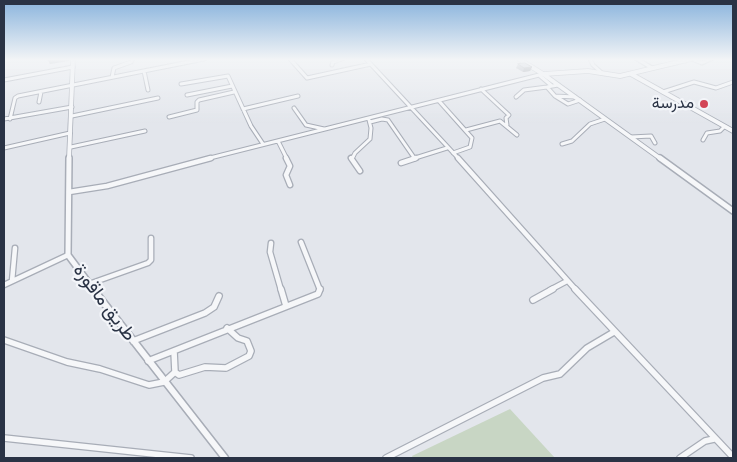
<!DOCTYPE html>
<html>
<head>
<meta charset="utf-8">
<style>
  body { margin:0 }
  #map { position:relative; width:737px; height:462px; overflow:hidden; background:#e3e6ec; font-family:Signika,sans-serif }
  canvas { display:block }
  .frame { position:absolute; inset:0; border:5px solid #2a3345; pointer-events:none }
</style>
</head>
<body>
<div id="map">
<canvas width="737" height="462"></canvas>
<div class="frame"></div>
</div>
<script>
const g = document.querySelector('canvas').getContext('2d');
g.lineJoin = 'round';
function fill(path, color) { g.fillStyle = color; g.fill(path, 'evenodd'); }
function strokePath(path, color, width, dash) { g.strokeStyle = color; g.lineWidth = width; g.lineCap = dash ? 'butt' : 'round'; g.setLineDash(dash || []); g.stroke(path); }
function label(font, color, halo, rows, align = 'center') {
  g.font = font + ' Signika,Vazirmatn,sans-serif'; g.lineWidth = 4.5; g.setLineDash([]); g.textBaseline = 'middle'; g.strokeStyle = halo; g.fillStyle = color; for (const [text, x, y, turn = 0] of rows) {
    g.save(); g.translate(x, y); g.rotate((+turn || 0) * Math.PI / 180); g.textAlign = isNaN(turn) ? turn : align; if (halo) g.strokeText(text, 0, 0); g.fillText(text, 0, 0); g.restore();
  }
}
const green = new Path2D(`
  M510,409L555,458H413L412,456Z`);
const minorFar2 = new Path2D(`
  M290,59L307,78L371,64
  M366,59L459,159
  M590,59L593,65L602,73
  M637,59L652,68
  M692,59L702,63L711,59
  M332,65L333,62L342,59
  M144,71L148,90
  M539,75L552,86
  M112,77L114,68L131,62L133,59
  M4,80L73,67
  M181,84L228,76L251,126L263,144
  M481,89L509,115L506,118L507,125
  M663,92L694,82L716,88L733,82
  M187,95L232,86
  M555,96L547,87L558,85
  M516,97L524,90L547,87
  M575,97L555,96L568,104L580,100
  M439,101L472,138L470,147L453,153
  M39,102L41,92
  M294,108L306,125L324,129
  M243,109L298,96
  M72,116L158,98
  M169,117L197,110V102L199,100L234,92
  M4,119L72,107
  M10,119L15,98L18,96L204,59
  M370,122L382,119L388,120L415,159
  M466,130L500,121L517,135
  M631,137L651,136L655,143
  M703,140L707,133L720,131L724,127
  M278,141L287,159
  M562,144L572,141L590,124L605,119
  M71,147L145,131
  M4,148L70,133
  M206,159L543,74
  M352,159L355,153L370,139L371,128L369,120
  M412,159L447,148`);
const minorFar1 = new Path2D(`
  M286,158L290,166L286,175L290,185
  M351,158L360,171
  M458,158L576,290
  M401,163L416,158
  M69,192L107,186L211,158
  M301,242L320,290
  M271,243L270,252L281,290
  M12,281L15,248
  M89,284L148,263L151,260V238
  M4,285L68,255
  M550,290L567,281`);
const minor = new Path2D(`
  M281,289L286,306
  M575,289L733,457
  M533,300L553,289
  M4,340L67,362L100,369L149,385L164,382L175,372L179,375L205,367L226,368L249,356L251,351L247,341L238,338L227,328
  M133,341L205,313L214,307L219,296
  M174,351L175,372
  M148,361L318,294L320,289
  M4,438L191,458
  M386,458L543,378L560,374L587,348L614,332
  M680,458L705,441L714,439`);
const tertiaryFar2 = new Path2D(`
  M519,59L543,74L661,159
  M544,74L588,71L620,76L691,59
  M631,74L733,131
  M69,159L73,59`);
const tertiaryFar1 = new Path2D(`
  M69,158L68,255L94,290
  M660,158L733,211`);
const tertiary = new Path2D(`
  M93,289L225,458`);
const wall = new Path2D(`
  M518,64L532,67L530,71L523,72L516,68Z`);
const shadedWall = new Path2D(`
  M47,59H70L69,61L50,64Z
  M532,67L530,71L523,72L524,68Z`);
const building = new Path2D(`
  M525,63L532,67L524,68L518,64Z`);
const markers = [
  [704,104,5,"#d34657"]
];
const farPoinames = [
  ["مدرسة",694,104]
];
const streetNames = [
  ["طريق ماقورة",104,303,53]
];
fill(green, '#c8d6c4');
strokePath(minorFar2, '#a8adb7', 5);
strokePath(minorFar1, '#a8adb7', 7);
strokePath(minor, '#a8adb7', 8);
strokePath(tertiaryFar2, '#a8adb7', 5.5);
strokePath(tertiaryFar1, '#a8adb7', 8);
strokePath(tertiary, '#a8adb7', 9);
strokePath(minorFar2, '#f6f7f9', 3);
strokePath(minorFar1, '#f6f7f9', 4.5);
strokePath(minor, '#f6f7f9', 5.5);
strokePath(tertiaryFar2, '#f6f7f9', 4);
strokePath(tertiaryFar1, '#f6f7f9', 5);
strokePath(tertiary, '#f6f7f9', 6);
fill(wall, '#a0a4ae');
fill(shadedWall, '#82868d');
fill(building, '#babfca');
strokePath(building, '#82868d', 1);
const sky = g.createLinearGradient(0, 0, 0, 124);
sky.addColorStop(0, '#8ab4dd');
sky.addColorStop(0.48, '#f2f4f6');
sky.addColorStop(1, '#f2f4f600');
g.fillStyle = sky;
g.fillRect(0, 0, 737, 124);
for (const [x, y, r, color] of markers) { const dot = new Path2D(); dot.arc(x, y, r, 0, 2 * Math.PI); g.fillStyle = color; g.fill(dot); strokePath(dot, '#f3f5f9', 2); }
label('16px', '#2a3345', '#f3f5f9', farPoinames, 'right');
label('19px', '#2a3345', '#f3f5f9', streetNames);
</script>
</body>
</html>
